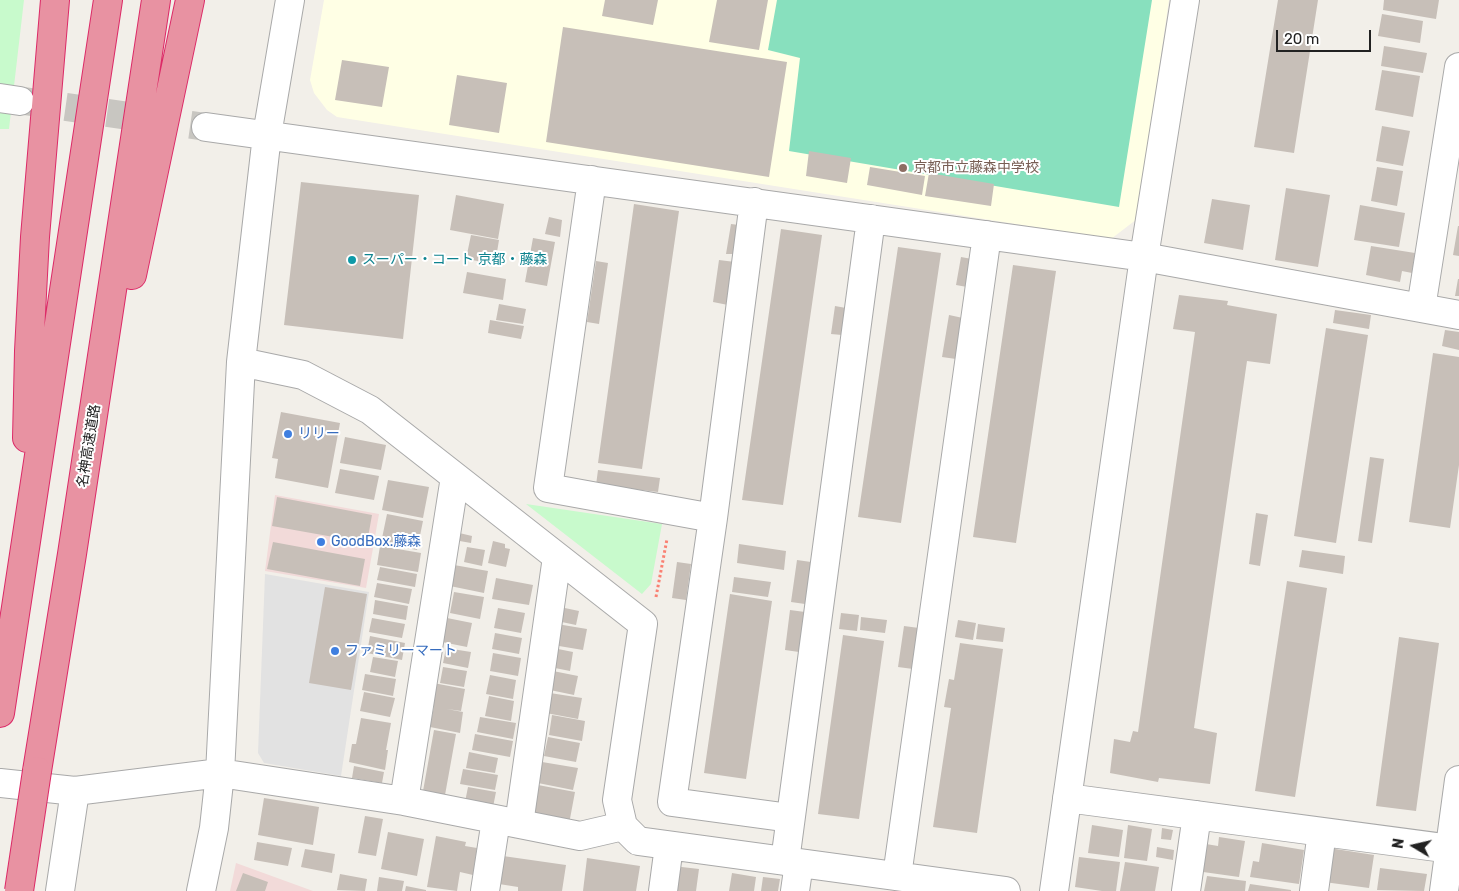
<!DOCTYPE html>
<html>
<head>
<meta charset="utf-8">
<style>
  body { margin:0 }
  #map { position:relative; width:1459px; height:891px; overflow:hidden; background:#f2efe9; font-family:Rubik,sans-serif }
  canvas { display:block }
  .north { position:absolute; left:1389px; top:821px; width:50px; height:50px; -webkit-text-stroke:4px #fff; paint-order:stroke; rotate:279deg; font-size:14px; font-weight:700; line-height:20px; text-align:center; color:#222 }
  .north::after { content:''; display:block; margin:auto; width:18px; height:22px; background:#222; clip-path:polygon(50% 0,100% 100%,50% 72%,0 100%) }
  .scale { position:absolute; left:1276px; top:30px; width:95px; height:22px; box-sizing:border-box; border:2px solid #222; border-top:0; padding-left:6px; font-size:15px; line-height:18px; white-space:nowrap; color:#222; -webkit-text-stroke:4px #fff; paint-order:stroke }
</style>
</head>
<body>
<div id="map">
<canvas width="1459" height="891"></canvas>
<div class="north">N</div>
<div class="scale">20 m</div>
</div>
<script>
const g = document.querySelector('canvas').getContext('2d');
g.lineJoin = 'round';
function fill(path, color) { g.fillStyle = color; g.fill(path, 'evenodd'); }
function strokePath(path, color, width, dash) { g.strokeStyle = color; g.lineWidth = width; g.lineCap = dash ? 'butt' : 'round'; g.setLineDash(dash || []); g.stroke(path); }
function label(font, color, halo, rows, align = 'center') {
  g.font = font + ' Rubik,"Noto Sans JP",sans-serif'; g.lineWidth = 4; g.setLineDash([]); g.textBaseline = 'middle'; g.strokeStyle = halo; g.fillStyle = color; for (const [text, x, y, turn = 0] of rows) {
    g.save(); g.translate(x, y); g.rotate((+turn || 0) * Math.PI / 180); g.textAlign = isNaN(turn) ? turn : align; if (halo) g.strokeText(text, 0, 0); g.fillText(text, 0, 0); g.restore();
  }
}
const commercial = new Path2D(`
  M275,495L379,514L366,588L265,571Z
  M236,863L313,891H230Z`);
const education = new Path2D(`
  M324,0H1169L1137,219L1111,239L337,117L327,110L314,93L310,80Z`);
const park = new Path2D(`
  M0,0H24L9,129H0Z
  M526,504L662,524L651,584L642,594Z`);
const pitch = new Path2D(`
  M777,0H1152L1119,207L789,151L800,58L768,50Z`);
const parking = new Path2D(`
  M265,574L369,592L341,776L264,763L258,753Z`);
const building = new Path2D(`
  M605,0H658L653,25L602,16Z
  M717,0H768L759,50L709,42Z
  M1278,0H1318L1294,153L1254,147Z
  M1384,0H1439L1436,19L1383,10Z
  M1382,14L1423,21L1420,43L1378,36Z
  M563,27L787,62L769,177L546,142Z
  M1384,46L1427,53L1423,73L1381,66Z
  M342,60L389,67L382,107L335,100Z
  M1382,70L1420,76L1413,117L1375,110Z
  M457,75L507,83L499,133L449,125Z
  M1382,126L1410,131L1403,166L1376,161Z
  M809,151L851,158L847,183L806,176Z
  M870,167L925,176L922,195L867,185Z
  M1377,167L1403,171L1397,206L1371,201Z
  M929,173L994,184L991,206L925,196Z
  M301,182L419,195L403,339L284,325Z
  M1286,188L1330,195L1318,267L1275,260Z
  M456,195L504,204L498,239L450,230Z
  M1212,199L1250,205L1243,250L1204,243Z
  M634,204L679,211L642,469L598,463Z
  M1360,205L1405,213L1399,247L1354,240Z
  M549,217L562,220L560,237L545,234Z
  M731,224L739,225L735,254H726Z
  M1458,226H1459V256L1453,255Z
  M781,229L822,235L783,505L742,500Z
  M471,235L499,240L495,264L466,259Z
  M533,238L555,242L547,286L525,282Z
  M1371,246L1415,253L1412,273L1402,271L1400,282L1366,275Z
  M898,247L941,253L901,523L858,517Z
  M961,257L972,259L967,287L956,285Z
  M719,260L735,262L728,305L713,302Z
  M596,261L608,263L599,324L587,322Z
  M1013,265L1056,271L1016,543L973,537Z
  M467,272L506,279L503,300L463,293Z
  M1458,279H1459V296H1455Z
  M1179,295L1228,301L1227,305L1277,314L1270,364L1247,361L1194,728L1217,733L1210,784L1159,778L1158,782L1110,773L1114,739L1130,742L1133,731L1138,732L1195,332L1173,329Z
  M499,304L526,309L523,324L496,320Z
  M835,306L846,308L842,335L831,334Z
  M1335,310L1371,315L1369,329L1333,323Z
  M949,315L963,318L956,359L942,357Z
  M490,320L524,326L521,339L488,333Z
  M1326,328L1368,335L1336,543L1294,536Z
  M1445,330L1459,332V350L1442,346Z
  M1433,353L1459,357V465L1450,528L1409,522Z
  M281,412L340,423L328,488L275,478L278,459L272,458Z
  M345,437L386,445L381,470L340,463Z
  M1370,457L1384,459L1372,543L1358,541Z
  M340,469L379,476L374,500L335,493Z
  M598,470L660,478L658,492L596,485Z
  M388,480L429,487L423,518L382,510Z
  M277,497L372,515L367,543L272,526Z
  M1256,513L1268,515L1260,566L1249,564Z
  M387,514L423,521L417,550L381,543Z
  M455,532L472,536L471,543L454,540Z
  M493,541L505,544V548L510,549L506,567L488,563Z
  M273,542L365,559L360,586L267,569Z
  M739,544L786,551L784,570L737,563Z
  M380,546L421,553L418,572L377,565Z
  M467,547L485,550L482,566L464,562Z
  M1302,550L1345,556L1343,574L1299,567Z
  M797,560L811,562L805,604L791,602Z
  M677,562L691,564L686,600L672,598Z
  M454,565L488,571L484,593L450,586Z
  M380,567L417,574L415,587L377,580Z
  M734,577L771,582L768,597L732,592Z
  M496,578L533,585L529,605L492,599Z
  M1287,581L1327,588L1295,797L1255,791Z
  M377,583L412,589L409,604L374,597Z
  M325,587L367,594L351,690L309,683Z
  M454,592L484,597L480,619L450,613Z
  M730,594L772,601L746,779L704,773Z
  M375,600L408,606L406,620L373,614Z
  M560,607L579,611L576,625L557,621Z
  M498,608L525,613L521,633L494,628Z
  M790,610L805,612L799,652L785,650Z
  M841,613L859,615L857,631L839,629Z
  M442,617L472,623L467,647L437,641Z
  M861,617L887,620L885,633L860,630Z
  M372,618L405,624L402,638L369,632Z
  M958,620L976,623L973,640L955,637Z
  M557,624L587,629L583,650L553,645Z
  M978,624L1005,628L1003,642L976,639Z
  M904,626L919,628L913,669L898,667Z
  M495,633L522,638L519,654L492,649Z
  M843,635L884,641L859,819L818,814Z
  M370,636L405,643L402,660L367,653Z
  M1399,637L1439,643L1416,811L1376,806Z
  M960,643L1003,649L977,833L933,827L951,708L944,707L949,679L954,680Z
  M446,648L471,652L468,668L443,663Z
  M553,648L573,652L570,671L550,667Z
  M493,653L521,658L518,676L490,671Z
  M373,657L398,661L395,677L370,672Z
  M443,667L467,671L464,687L440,683Z
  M553,671L578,676L574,695L550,690Z
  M365,674L396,679L393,696L362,690Z
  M490,675L516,680L513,699L486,694Z
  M428,682L465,689L461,711L447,709L463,712L460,733L430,727L434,706L424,704Z
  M364,692L395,698L390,717L360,711Z
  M550,693L582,698L578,719L546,713Z
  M489,696L514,701L511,721L485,716Z
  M552,715L585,721L582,741L549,735Z
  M480,717L516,723L513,739L477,732Z
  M361,718L391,723L386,750H388L385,770L349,762L352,744H356Z
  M434,730L456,734L445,795L423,791Z
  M475,734L513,741L510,757L472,750Z
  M548,737L580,743L576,762L544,756Z
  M469,752L498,758L495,773L466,768Z
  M542,762L578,768L573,790L538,783Z
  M354,766L384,772L382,783L352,778Z
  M463,769L498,775L495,790L460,784Z
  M538,785L575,792L569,824L532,816Z
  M468,787L496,792L493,807L465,802Z
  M264,798L319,807L313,845L258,835Z
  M365,816L383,819L376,856L358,853Z
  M1092,825L1123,830L1119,857L1088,853Z
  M1128,825L1152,829L1147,861L1124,858Z
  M1162,828L1173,830L1171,840L1161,839Z
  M388,832L424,839L417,876L381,869Z
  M436,836L466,842L465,846L477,848L473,875L460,872L457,891L427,887Z
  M1219,837L1245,841L1239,877L1196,871L1200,843L1218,846Z
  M257,842L292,848L288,866L254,860Z
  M1262,843L1304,850L1299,884L1250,877L1253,861L1259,862Z
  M1157,847L1174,850L1173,860L1156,857Z
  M1329,848L1374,855L1369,888L1324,882Z
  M305,849L335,854L332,873L301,867Z
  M503,856L566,865L562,891H518V887L499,884Z
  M1079,857L1120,862L1116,891H1102L1075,887Z
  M587,858L640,866L636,891H583Z
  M1125,862L1159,867L1155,891H1120Z
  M673,866L699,869L696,891H670Z
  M1380,868L1427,874L1424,891L1377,890Z
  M243,873L268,882L265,891H236Z
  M732,873L756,877L754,891H729Z
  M340,874L367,879L365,891L337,890Z
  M1207,876L1246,881L1245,891H1204Z
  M379,877L404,881L402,891H377Z
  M763,877L780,879L778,891H761Z
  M1250,884L1291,890V891H1248Z
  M406,886L426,890V891H405Z`);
const minorTunnel = new Path2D(`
  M24,101L206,127`);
const path = new Path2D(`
  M656,597L667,539`);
const minor = new Path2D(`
  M0,98L20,101
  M206,127L1144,257L1459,315
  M592,180L548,488L713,518
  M754,202L713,518L672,802L790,818
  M1421,308L1459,67
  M241,362L303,375L370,410L643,624L617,800L623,826L638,841L1006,891
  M0,783L75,791L220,773L404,801L580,836L623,826
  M1067,798L1459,850
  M404,801L455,477
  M519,824L557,557
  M785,861L871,219
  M897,876L987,235
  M60,891L75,791
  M201,891L214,828L220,773L241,362L267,135L290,0
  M485,891L496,820
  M663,891L669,846
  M795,891L799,863
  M1054,891L1144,257L1185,0
  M1186,891L1197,815
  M1314,891L1322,832
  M1444,891L1459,780`);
const highway = new Path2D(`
  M132,275L190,0
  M27,438L29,351L35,237L55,0
  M0,713L108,0
  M37,771L72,554L156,0`);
const highwayBridge = new Path2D(`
  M19,891L37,771`);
const markers = [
  [903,168,5,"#8d6e63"],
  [352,260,5,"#0f9aa8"],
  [288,434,5,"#3f7fe0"],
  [321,542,5,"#3f7fe0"],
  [335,651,5,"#3f7fe0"]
];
const educationNames = [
  ["京都市立藤森中学校",913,168]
];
const cultureNames = [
  ["スーパー・コート 京都・藤森",362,260]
];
const shopNames = [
  ["リリー",298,434],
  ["GoodBox.藤森",331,542],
  ["ファミリーマート",345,651]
];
const streetNames = [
  ["名神高速道路",89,446,-81]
];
fill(commercial, '#f2dad9');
fill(education, '#ffffe5');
fill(park, '#c8facc');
fill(pitch, '#88e0be');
fill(parking, '#e2e2e2');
fill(building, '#c7bfb8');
strokePath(minorTunnel, '#c8c6c1', 28, [28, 14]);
strokePath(minor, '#a9a9a9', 30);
strokePath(highway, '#dc2a67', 30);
strokePath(path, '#fa8072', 3, [2.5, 2.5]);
strokePath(minor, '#fff', 28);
strokePath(highway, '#e892a2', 28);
strokePath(highwayBridge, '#dc2a67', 30, []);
strokePath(highwayBridge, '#e892a2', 28);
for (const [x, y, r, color] of markers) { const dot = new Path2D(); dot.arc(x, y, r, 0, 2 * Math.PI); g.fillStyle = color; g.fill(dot); strokePath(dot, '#fff', 2); }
label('14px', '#785e54', '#fff', educationNames, 'left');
label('14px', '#0d838f', '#fff', cultureNames, 'left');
label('14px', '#366cbe', '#fff', shopNames, 'left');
label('14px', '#222', '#fff', streetNames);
</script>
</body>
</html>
